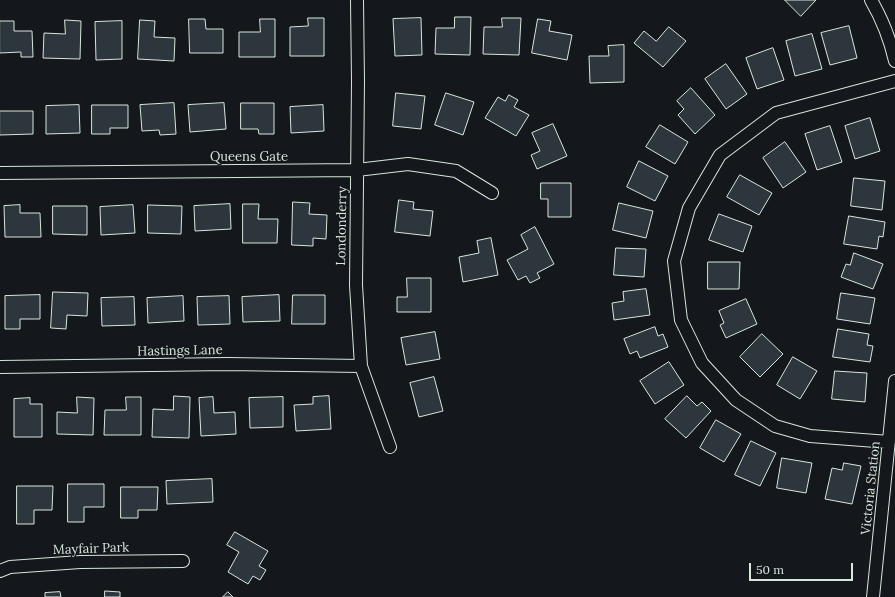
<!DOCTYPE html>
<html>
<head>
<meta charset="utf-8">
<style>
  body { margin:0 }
  #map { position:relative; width:895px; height:597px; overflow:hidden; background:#14181c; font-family:Lora,serif }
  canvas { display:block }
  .scale { position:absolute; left:749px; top:563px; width:104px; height:18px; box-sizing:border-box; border:2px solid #d8e6dc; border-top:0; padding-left:5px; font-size:12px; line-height:14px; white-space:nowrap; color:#d8e6dc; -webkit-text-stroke:3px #14181c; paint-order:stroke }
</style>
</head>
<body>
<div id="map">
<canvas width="895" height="597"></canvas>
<div class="scale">50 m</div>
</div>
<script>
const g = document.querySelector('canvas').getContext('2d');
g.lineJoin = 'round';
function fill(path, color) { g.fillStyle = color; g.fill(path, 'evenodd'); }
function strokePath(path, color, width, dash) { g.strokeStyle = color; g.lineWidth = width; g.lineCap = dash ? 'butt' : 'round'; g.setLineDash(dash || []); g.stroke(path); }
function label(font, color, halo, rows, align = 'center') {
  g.font = font + ' Lora,serif'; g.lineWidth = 3; g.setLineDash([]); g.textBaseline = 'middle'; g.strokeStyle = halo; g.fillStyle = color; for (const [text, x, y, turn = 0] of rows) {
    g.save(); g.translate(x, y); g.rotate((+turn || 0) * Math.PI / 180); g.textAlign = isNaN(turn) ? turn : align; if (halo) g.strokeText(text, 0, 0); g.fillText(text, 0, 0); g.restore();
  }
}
const building = new Path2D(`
  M785,0H816L801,16Z
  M455,17H471L470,55L435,54L436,28H454Z
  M308,18H324V56H290V27L308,26Z
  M421,18L422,55L395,56L393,19Z
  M502,18H521L519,55L483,54L484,27H502Z
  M189,19H205L206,29H223V53H190Z
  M260,19H275V57H239V32H260Z
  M538,19L551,21L549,31L572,35L567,60L532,53Z
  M65,20L81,21L80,59L43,58L44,33L65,34Z
  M140,20L155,21L154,37L175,38L174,61L138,59Z
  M0,21H14V31H32L33,57H21V52L0,53Z
  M122,21V59L96,60L95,22Z
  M849,26L857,58L830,65L821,33Z
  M669,27L686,41L663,67L634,43L644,31L656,41Z
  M812,34L822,69L795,76L786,41Z
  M624,45V82L590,83L589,56H609L608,46Z
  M773,48L784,80L757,89L746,58Z
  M726,64L747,94L726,109L705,79Z
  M691,88L715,115L695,134L678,115L684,109L677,101Z
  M396,93L425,96L421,129L393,126Z
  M446,93L474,102L463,135L435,125Z
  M509,95L518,100L514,107L529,115L516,136L485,118L498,97L505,101Z
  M174,103L176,134L160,135L159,130L142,131L140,105Z
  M224,103L226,129L190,132L188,105Z
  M241,103H274V134H259L258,129H241Z
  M79,105L80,133L46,134V106Z
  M92,105H128V128H110V134H92Z
  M323,105L324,131L291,133L290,107Z
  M0,111H33V134L0,135Z
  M870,118L880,151L855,159L845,126Z
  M553,124L567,156L537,169L531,155L540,151L532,133Z
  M660,125L688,142L675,164L646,147Z
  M830,126L842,162L817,170L805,134Z
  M785,142L806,172L783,188L763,158Z
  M639,161L668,176L655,201L627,187Z
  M740,175L772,193L759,215L727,197Z
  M854,178L885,181L882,210L851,206Z
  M541,183H571V217H548V199H541Z
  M399,200L414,202L413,209L433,211L430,236L395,232Z
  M293,202L310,203L309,214L327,215L326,239L313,238V246L292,245Z
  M619,203L653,211L646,238L613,230Z
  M230,204L231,229L195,231L194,206Z
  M243,204H259L258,219H278L277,243H243Z
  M20,205V213H40L41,237H5L4,206Z
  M133,205L135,233L101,235L100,207Z
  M148,205L182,206L181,234L148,233Z
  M53,206H87V235L53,234Z
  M719,214L752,226L743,252L709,240Z
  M849,216L885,222L883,237L879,236L877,249L844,244Z
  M535,227L554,264L537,273L540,278L530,283L526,276L518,280L507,260L528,249L521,235Z
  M491,238L498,275L463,282L459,257L479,253L477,241Z
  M616,248L646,249L644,277L614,275Z
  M854,253L883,264L873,289L841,277L846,264L850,265Z
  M708,262H740L739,289H708Z
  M407,278H431V312H397V297H407Z
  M646,289L650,315L614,320L612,303L624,301L623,292Z
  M53,292L88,293L87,316L67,315L66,329L51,328Z
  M841,293L875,298L870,324L837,319Z
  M40,295V319H20V329H5V296Z
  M279,295L280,321L243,322L242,297Z
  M293,295H325V324H292Z
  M183,296L184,321L148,323L147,298Z
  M229,296L230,324L198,325L197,297Z
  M134,297L135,325L102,326L101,298Z
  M746,299L757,324L726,338L720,325L724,323L719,311Z
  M655,327L658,336L663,334L668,347L640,358L637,351L630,354L624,339Z
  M838,329L869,334L867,345L873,346L870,362L833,357Z
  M435,332L440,359L406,365L401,338Z
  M762,334L783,354L760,377L740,357Z
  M793,357L817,371L800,399L777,385Z
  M669,362L684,385L655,404L640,381Z
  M835,371L867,373L865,402L832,399Z
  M434,377L443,411L419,417L410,383Z
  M174,396L190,397L189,438L152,437L153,409L173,410Z
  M329,396L331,429L296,431L294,405L313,404V397Z
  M687,396L697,406L702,402L711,411L686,438L665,419Z
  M77,397L94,398L93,435L57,434V412L77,413Z
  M126,397H141V435H104L105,410H126Z
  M213,397L214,413L235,412L236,434L201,436L199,398Z
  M283,397V427L250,428L249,398Z
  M30,398V404H42V437H14V399Z
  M716,420L741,434L724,462L700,448Z
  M751,441L776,453L760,486L735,475Z
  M782,458L812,463L806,493L777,488Z
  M844,463L861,466L852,504L825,499L832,468L842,470Z
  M212,479L213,502L167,504L166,481Z
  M68,484H104V507H84V522H68Z
  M17,486H53L52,510H34V524H17Z
  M121,487H158L157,510H138V518H121Z
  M235,532L268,551L259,566L266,570L260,580L253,576L248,584L228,572L239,552L227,545Z
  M105,591L120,592V597H105Z
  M60,592L61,597H45V593Z
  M228,592L233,597H223Z`);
const street = new Path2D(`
  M357,0L358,81L356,285L361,366L390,447
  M871,0C882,19 890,39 895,61
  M0,173L357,170L408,164L456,171L492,193
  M0,367L228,364L361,366
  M889,442L810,436L775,426L736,400L702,363L681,320L674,261L689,208L720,155L776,113L895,81
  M0,571L10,567L80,562L183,561
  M873,597L895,381`);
const streetNames = [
  ["Queens Gate",249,157],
  ["Londonderry",342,226,-89],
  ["Hastings Lane",180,351,-1],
  ["Victoria Station",871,488,-84],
  ["Mayfair Park",91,549,-2]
];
fill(building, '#2c363c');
strokePath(building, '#d8e6dc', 1);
strokePath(street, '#d8e6dc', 14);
strokePath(street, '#14181c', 12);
label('13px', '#d8e6dc', '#14181c', streetNames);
</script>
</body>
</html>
